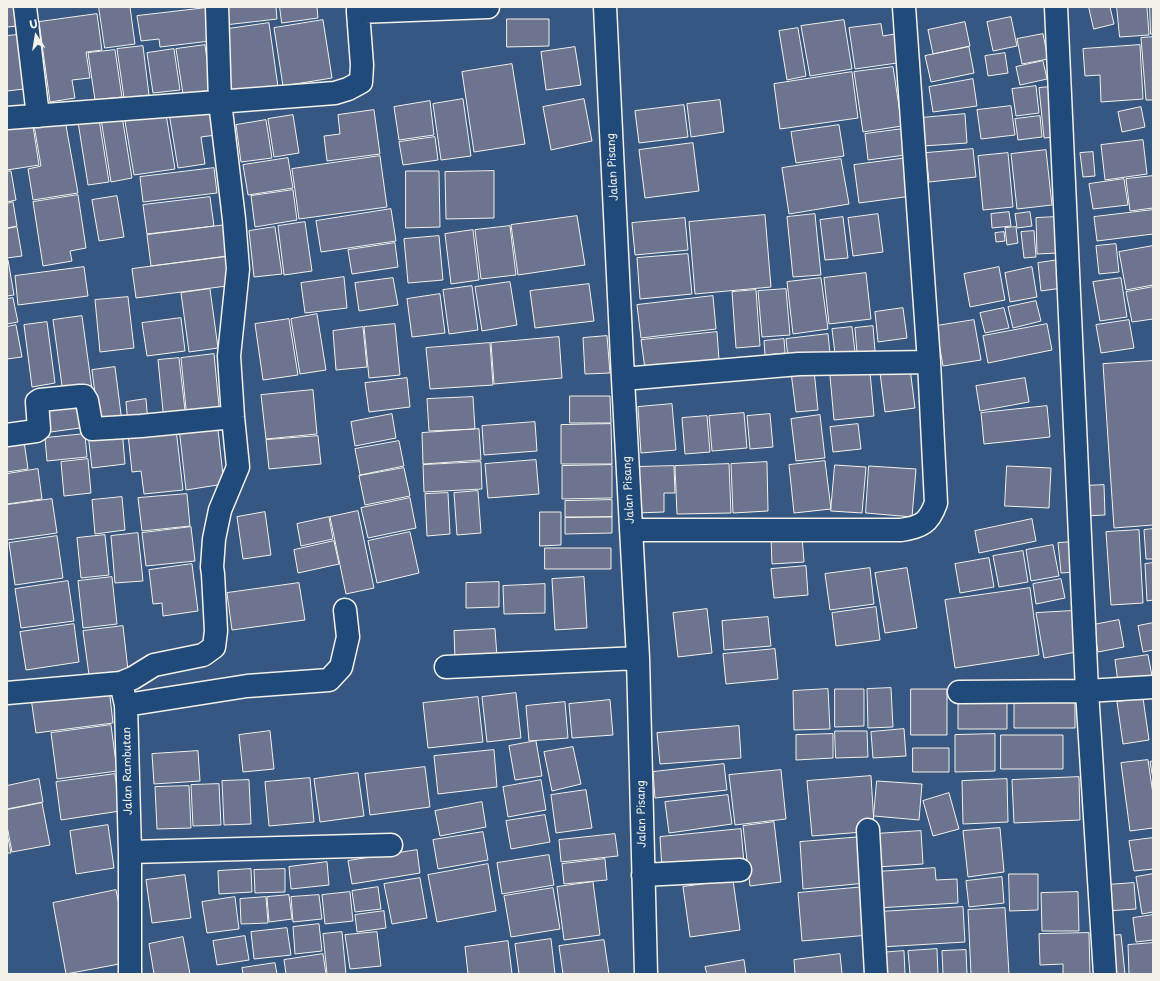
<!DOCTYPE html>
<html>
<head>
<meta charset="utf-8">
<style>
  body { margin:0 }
  #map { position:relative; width:1160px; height:981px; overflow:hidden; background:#365781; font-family:"Playpen Sans",sans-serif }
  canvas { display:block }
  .frame { position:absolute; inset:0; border:8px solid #f4f1e8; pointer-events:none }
  .north { position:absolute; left:16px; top:16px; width:40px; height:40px; -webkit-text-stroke:3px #1f4a7a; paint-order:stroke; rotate:348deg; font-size:11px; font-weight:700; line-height:16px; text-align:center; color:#f4f1e8 }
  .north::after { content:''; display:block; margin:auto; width:14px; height:18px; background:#f4f1e8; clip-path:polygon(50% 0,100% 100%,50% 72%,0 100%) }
</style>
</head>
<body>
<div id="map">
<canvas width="1160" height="981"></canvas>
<div class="frame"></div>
<div class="north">U</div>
</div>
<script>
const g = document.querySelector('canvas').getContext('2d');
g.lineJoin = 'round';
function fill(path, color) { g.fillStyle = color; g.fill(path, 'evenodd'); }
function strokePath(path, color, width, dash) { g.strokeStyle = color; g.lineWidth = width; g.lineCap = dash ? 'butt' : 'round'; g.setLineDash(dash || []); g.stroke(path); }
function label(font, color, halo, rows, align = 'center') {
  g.font = font + ' "Playpen Sans",sans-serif'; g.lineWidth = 3; g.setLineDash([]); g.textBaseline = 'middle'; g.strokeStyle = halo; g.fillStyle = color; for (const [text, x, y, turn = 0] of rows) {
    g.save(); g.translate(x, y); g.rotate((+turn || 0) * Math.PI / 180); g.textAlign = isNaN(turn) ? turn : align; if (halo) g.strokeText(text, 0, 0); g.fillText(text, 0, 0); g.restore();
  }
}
const building = new Path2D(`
  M7,7H17L19,26L7,27Z
  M99,7H130L135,44L105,48Z
  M223,7H276L277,19L225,25Z
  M280,7H317L318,18L282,23Z
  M1089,7H1110L1114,24L1094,29Z
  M1117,7H1147L1149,35L1120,37Z
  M1150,7H1153V34H1151Z
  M206,8L210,41L160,47L159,39L141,41L137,16Z
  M97,14L102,50L86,52L90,78L72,80L75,98L50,102L39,22Z
  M1011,17L1017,46L993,51L987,22Z
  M507,19H549V46L507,47Z
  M323,20L332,78L283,86L274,28Z
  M844,20L852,69L810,76L801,26Z
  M965,22L970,46L933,54L928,30Z
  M269,23L278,87L230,93L221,30Z
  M881,24L883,36L900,33L904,62L855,69L849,28Z
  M798,28L806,76L787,80L779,31Z
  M1043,34L1048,59L1022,64L1017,39Z
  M17,35L24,89L7,91V36Z
  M1153,37V100H1146L1141,38Z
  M205,45L211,90L183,94L176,49Z
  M1140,45L1143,99L1101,102L1100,75L1085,76L1083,49Z
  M143,46L149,95L124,98L117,49Z
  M575,47L581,85L546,90L541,52Z
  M969,47L974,73L931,82L925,56Z
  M174,49L180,90L153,93L147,53Z
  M115,50L122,97L95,100L88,53Z
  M1005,53L1008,73L988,76L985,56Z
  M1043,61L1047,79L1020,85L1016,67Z
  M512,64L525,144L474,152L462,72Z
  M893,67L902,126L863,132L854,72Z
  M852,72L858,118L780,129L774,84Z
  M973,79L977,106L933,112L929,87Z
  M1036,86L1039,113L1016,116L1012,89Z
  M1050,87L1056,137L1044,138L1039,88Z
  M463,99L471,156L441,160L433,104Z
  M584,99L592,141L551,150L543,107Z
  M720,100L724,132L691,137L687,104Z
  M430,101L434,135L399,140L394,107Z
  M684,105L688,137L639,143L635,111Z
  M212,106L216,135L201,137L205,164L178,168L169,113Z
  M1011,106L1015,135L981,139L977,110Z
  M1141,107L1145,127L1122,132L1118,112Z
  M165,108L175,169L134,175L124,115Z
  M374,110L380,154L327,161L324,136L340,134L338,115Z
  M965,114L967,143L923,146L921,118Z
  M293,115L299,153L274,157L268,119Z
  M122,116L132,178L111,182L101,119Z
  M1040,116L1042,137L1018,140L1015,119Z
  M99,119L109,182L88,185L78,122Z
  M65,120L78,193L33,200L28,169L41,166L34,125Z
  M266,120L272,158L241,162L236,125Z
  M839,125L844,156L796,163L791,132Z
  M33,126L39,165L7,170V130Z
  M910,128L913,154L868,160L865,134Z
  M435,137L438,160L403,165L399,142Z
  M1143,140L1147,174L1105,180L1101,145Z
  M693,143L699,191L645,198L639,150Z
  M973,149L976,177L929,182L926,153Z
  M1046,150L1052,205L1017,209L1011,154Z
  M1093,152L1095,176L1083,177L1080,153Z
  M1008,153L1013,207L983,210L978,156Z
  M380,156L387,207L299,219L292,169Z
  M288,158L293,188L248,195L243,165Z
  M907,158L912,196L859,203L854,165Z
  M841,159L849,204L789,214L782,168Z
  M214,168L217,193L143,202L140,177Z
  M7,171H11L16,200L7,202Z
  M406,171H439L440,227L406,228Z
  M494,171V218L446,219L445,172Z
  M1153,176V208L1130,211L1126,179Z
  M1124,179L1128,205L1093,209L1089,184Z
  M293,190L297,220L255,227L251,196Z
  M78,195L86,248L70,251L72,261L43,266L33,202Z
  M117,196L124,237L99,241L92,200Z
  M210,197L214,226L147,234L143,205Z
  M13,202L17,226L7,228V204Z
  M391,209L396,241L321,252L316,221Z
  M1153,210V234L1097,241L1094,217Z
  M1009,212L1011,226L992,228L991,214Z
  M1030,212L1032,226L1017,228L1015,214Z
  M815,214L821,275L793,277L787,217Z
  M878,214L883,252L853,256L848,218Z
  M765,215L771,287L695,294L689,222Z
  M577,216L585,265L518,275L511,225Z
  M843,217L848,258L825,260L820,220Z
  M1056,217L1058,253L1037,254L1036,218Z
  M685,218L688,250L635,255L632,223Z
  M305,222L312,271L284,275L278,226Z
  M226,225L230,256L151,266L147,235Z
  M510,226L516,275L481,279L475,230Z
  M17,227L22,256L7,258V229Z
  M275,227L282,274L254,277L249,231Z
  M1016,227L1018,243L1007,245L1005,228Z
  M473,230L479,280L451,284L445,234Z
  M1034,231L1036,257L1024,258L1021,232Z
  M1004,232L1005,241L996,242L995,233Z
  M439,236L443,280L408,283L404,239Z
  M395,243L398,267L352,274L348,250Z
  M1116,244L1119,272L1099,274L1096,246Z
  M1153,246V285L1126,290L1119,252Z
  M688,254L692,294L640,299L637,258Z
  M230,256L234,285L136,298L132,269Z
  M7,260H8L14,295L7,296Z
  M1059,260L1062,288L1041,291L1038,263Z
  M84,267L88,296L18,305L15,276Z
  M999,267L1005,300L970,307L964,274Z
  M1032,267L1037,297L1010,302L1005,273Z
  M866,273L871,319L829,324L824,278Z
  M344,277L347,308L305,313L301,283Z
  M393,278L398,305L359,311L355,283Z
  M821,278L828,329L793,334L787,282Z
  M1121,278L1127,317L1100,321L1093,282Z
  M510,282L517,325L482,331L475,287Z
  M589,284L594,321L535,328L530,291Z
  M472,286L478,330L449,334L443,290Z
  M1153,287V319L1132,322L1126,292Z
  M210,289L218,348L189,352L181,293Z
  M786,289L790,335L762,337L758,291Z
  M756,290L760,346L736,348L732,292Z
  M440,294L445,333L412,337L407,299Z
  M713,296L716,329L641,338L637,305Z
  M128,297L134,348L100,352L95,300Z
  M13,298L18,322L7,324V299Z
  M1036,301L1041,321L1013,328L1008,307Z
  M903,308L907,338L878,342L875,312Z
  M1004,308L1009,328L985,333L980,313Z
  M317,314L326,370L300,374L291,319Z
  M82,316L92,389L63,393L53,320Z
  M181,318L185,351L147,356L142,323Z
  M289,319L298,375L263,380L255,324Z
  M974,320L981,360L943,366L936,326Z
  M1129,320L1134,348L1101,353L1096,325Z
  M47,322L55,383L32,387L24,325Z
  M395,324L400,375L369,378L364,327Z
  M1047,324L1052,350L988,363L983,336Z
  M16,325L22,357L7,359V327Z
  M873,326L875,351L857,353L855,328Z
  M363,327L367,367L336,370L333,331Z
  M852,327L855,352L835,354L832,329Z
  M717,332L719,360L645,369L641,340Z
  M828,334L830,353L788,358L786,339Z
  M607,336L610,373L585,374L583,338Z
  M559,337L562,378L494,384L491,343Z
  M784,339L785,353L765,355L764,341Z
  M490,343L493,385L430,389L426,348Z
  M214,354L220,416L187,419L181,358Z
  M179,358L186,419L164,421L158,360Z
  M1153,361V525L1114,528L1103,364Z
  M115,367L122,422L99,425L92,370Z
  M910,368L915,408L885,412L880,373Z
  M814,370L818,410L796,412L791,372Z
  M870,372L874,416L834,420L830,376Z
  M407,378L410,407L369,412L365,383Z
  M1025,378L1029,402L980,411L976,386Z
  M313,390L317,434L266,439L261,395Z
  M570,396H610L611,423H570Z
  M473,397L475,429L429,431L427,399Z
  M146,399L148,423L128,425L126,402Z
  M76,400L80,428L43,433L40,405Z
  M672,404L676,450L641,453L638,407Z
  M1047,406L1050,437L984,444L981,413Z
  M744,413L747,448L712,451L709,416Z
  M392,414L396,438L355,446L351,422Z
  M770,414L773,447L750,449L747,416Z
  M820,415L825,458L796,461L791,419Z
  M707,416L710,452L685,454L682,418Z
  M217,421L224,484L186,490L179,428Z
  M535,422L537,451L484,455L482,426Z
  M611,424L612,464H561V425Z
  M858,424L861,449L833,452L830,427Z
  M122,429L125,464L92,468L88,434Z
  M176,429L183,490L144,494L141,471L132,472L128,434Z
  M479,429L481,460L423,464L422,433Z
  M85,434L87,457L47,461L45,438Z
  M318,436L321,464L269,469L266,440Z
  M24,441L28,469L7,472V443Z
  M399,441L404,466L360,475L355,449Z
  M88,459L91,493L64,496L61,462Z
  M536,460L539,494L488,498L485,464Z
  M825,461L831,509L794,513L789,465Z
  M481,462L482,489L424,492L423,465Z
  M767,462L768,511L733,513L731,464Z
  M729,464L731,513L677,514L675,466Z
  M612,465V498L562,499V466Z
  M835,465L866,467L862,513L831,511Z
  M674,466L675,493H664V512L636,513L635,467Z
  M869,466L916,469L912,517L866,513Z
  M1007,466L1051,468L1049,508L1005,506Z
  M404,468L410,496L365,505L359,476Z
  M38,469L42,499L7,504V474Z
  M1104,485L1105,515L1085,516L1084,486Z
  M478,491L481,533L457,535L454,493Z
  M448,493L450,534L427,536L425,494Z
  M187,494L190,526L142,531L138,498Z
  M122,497L125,530L95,534L92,500Z
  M410,498L416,528L368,538L361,508Z
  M52,499L57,533L7,540V505Z
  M612,500V517H565V501Z
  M358,511L374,588L346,594L330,517Z
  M265,512L271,555L243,559L237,517Z
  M540,512H561V545L540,546Z
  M329,517L333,539L301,546L297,524Z
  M612,517V533L565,534V518Z
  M1032,519L1036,541L979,553L975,531Z
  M191,527L195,561L146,566L142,533Z
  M1153,529V559H1146L1144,530Z
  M1139,530L1143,603L1111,605L1106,532Z
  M410,532L419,573L377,583L368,541Z
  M138,533L143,581L115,583L111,536Z
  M105,535L109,575L81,578L77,538Z
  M57,536L63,578L15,585L9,543Z
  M802,536L804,562L772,564L771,538Z
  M334,541L339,564L298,573L294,550Z
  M1073,542L1076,572L1061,573L1058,543Z
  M1053,545L1059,576L1031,581L1026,550Z
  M545,548H611V569H545Z
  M1023,551L1028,582L999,587L993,556Z
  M989,558L994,587L960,593L955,564Z
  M1153,563V600L1147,601L1145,564Z
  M192,564L198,611L163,616L162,603L153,604L149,570Z
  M806,566L808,595L774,598L771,569Z
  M870,568L874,604L830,610L825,574Z
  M907,568L917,628L885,633L875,573Z
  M112,577L117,624L83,628L78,581Z
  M584,577L587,628L555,630L552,579Z
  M1061,579L1065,598L1036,604L1033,584Z
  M68,581L74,621L21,628L15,589Z
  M499,582V607L466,608V583Z
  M299,583L305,620L232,630L227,593Z
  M545,584V613L504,614L503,586Z
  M1030,588L1039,655L955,668L945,600Z
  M876,607L880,640L836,646L832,613Z
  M707,609L712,653L678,657L673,613Z
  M1072,611L1076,652L1044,658L1036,613Z
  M768,617L771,646L724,650L722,621Z
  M1119,620L1124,647L1098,652L1093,625Z
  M1153,623V650L1143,652L1138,626Z
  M74,624L79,662L26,670L20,632Z
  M123,626L128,670L89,675L83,631Z
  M495,629L497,657L455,659L454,631Z
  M775,649L778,679L726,684L723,654Z
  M1148,655L1152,676L1118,682L1115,660Z
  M109,688L113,723L36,733L31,698Z
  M891,688L893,727L868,728L867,689Z
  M828,689L830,729L794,730L793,691Z
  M835,689H864V726L835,727Z
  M911,689H947V735H911Z
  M516,693L521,738L487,742L482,697Z
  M478,697L483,742L428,748L423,703Z
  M1007,697V729H958V698Z
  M1143,698L1149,740L1123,744L1117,702Z
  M610,700L613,735L572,738L569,704Z
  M1075,701V728H1014V702Z
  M565,702L568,738L529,741L526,706Z
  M111,725L117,771L57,779L51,733Z
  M739,726L741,758L660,764L657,733Z
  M904,729L906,756L873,758L871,732Z
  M270,731L274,769L243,772L239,735Z
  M835,731H867L868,757L836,758Z
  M833,734V758L796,760V735Z
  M995,734V771L955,772V735Z
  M1001,735H1063V769H1001Z
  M536,741L542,776L515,780L509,746Z
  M573,747L581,784L552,791L544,752Z
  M913,748H949V772H913Z
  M494,750L497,787L438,794L434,756Z
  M198,751L200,781L154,784L152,754Z
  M1148,760L1153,794V828L1130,831L1121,763Z
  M1153,761V779L1150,762Z
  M724,764L727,790L655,798L653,772Z
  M425,767L430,807L370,815L365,774Z
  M781,770L786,819L735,825L729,775Z
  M358,773L364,816L320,822L314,779Z
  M115,774L120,811L61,820L56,782Z
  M871,776L874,824L863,832L812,836L807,781Z
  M1079,777L1080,820L1014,823L1012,780Z
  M310,778L314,822L269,826L265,782Z
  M39,779L43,802L7,809V786Z
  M1007,779L1008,822L963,824L962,781Z
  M249,780L251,824L224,825L222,781Z
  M541,780L546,810L508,817L503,787Z
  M877,781L922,784L919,820L874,816Z
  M219,784L221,825L193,826L191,785Z
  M189,786L191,828L157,829L155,787Z
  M586,790L592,828L556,833L551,795Z
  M949,793L959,829L933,836L923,801Z
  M728,795L732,824L669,833L665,802Z
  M482,802L486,827L440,836L435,811Z
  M42,803L50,845L12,852L7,826V810Z
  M545,815L550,842L511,849L506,821Z
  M774,822L781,882L750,886L743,826Z
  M108,825L114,868L76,874L70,831Z
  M1000,828L1004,872L968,877L963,831Z
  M741,829L744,863L662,870L660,837Z
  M921,831L923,864L877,867L875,834Z
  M483,832L488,860L438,869L433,840Z
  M7,833L11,853H7Z
  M615,834L618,856L561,862L559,840Z
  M862,837L866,883L803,889L800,842Z
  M1153,838V869L1134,871L1129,841Z
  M417,850L420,873L352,884L348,861Z
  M549,855L554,885L502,894L497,863Z
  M605,859L607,880L564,884L562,864Z
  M327,862L329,885L291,889L289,867Z
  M488,864L496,911L437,922L428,875Z
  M935,868L936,880L957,879L958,903L878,908L876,872Z
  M251,869L252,892L219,894L218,871Z
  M285,869V892L255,893L254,870Z
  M1009,874H1038V910L1010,911Z
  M1153,874V912L1142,914L1136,877Z
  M185,875L191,918L152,923L146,880Z
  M1002,877L1004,903L969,907L966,881Z
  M420,878L427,918L392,924L384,884Z
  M733,880L740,930L690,937L683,887Z
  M593,882L600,935L564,940L557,887Z
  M1134,883L1136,909L1107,911L1106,885Z
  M378,887L381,909L355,912L352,891Z
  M865,887L869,935L802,941L798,893Z
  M553,888L560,929L511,937L504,896Z
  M116,890L130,962L66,974L53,903Z
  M350,892L353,921L325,924L322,895Z
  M1078,892L1079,931H1042L1041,893Z
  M289,895L292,919L269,922L267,897Z
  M319,895L322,919L293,922L291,897Z
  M235,897L239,929L207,933L202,902Z
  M266,897L268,923L241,924L240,899Z
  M963,907L965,942L881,947L878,912Z
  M1005,908L1009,974H971L968,910Z
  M384,911L386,928L357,932L355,915Z
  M1153,915V940L1136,942L1133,918Z
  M319,924L322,951L295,954L293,927Z
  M287,928L291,955L254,959L251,932Z
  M342,932L346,974H327L323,934Z
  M377,932L381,966L350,969L345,935Z
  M1089,933L1090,974H1063V964L1040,965L1039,934Z
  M1121,935L1125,974H1110L1107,936Z
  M245,936L249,960L217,965L213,941Z
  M183,937L190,974H154L149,944Z
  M551,939L555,974H519L515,944Z
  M604,940L609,974H563L559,946Z
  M508,941L512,974H468L465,947Z
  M1153,943V974H1129L1128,945Z
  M937,949L938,974H910L908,951Z
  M966,950L967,974H943L942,951Z
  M904,951L905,974H879L878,953Z
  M323,954L326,974H286L284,960Z
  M840,954L842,974H795L794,960Z
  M744,960L746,974H707L705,967Z
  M275,963L277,974H243L242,968Z`);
const minor = new Path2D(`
  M25,7L38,116
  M358,7V12L488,7
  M605,7L623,379L638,658L646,974
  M1056,7L1087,691L1105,974
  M7,118L335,93L348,89L361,82L362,65L358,12
  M623,379L799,364L929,362
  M7,435L36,431L39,429L37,402L40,400L80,396H84L87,401L92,429L141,426L233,417
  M631,530H901C921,527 929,523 936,503L929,362L904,7
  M446,667L638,658
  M121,683L133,678L154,665L203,655L214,647L216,631L213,574L212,567L214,539L220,510L238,467L233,417L229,356L238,269L234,219L220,102L217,7
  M959,692L1087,691L1153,687
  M7,693L121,683L126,705L130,852V974
  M126,705L247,686L329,680L341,667L348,637L345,610
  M868,830L876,974
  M130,852L391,845
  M643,875L740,870`);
const streetNames = [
  ["Jalan Pisang",613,167,-93],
  ["Jalan Pisang",629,490,-93],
  ["Jalan Rambutan",128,771,-91],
  ["Jalan Pisang",642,814,-91]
];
fill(building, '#6d7490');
strokePath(building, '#f4f1e8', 1);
strokePath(minor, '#f4f1e8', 25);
strokePath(minor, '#1f4a7a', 22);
label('11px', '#f4f1e8', '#1f4a7a', streetNames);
</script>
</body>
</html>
